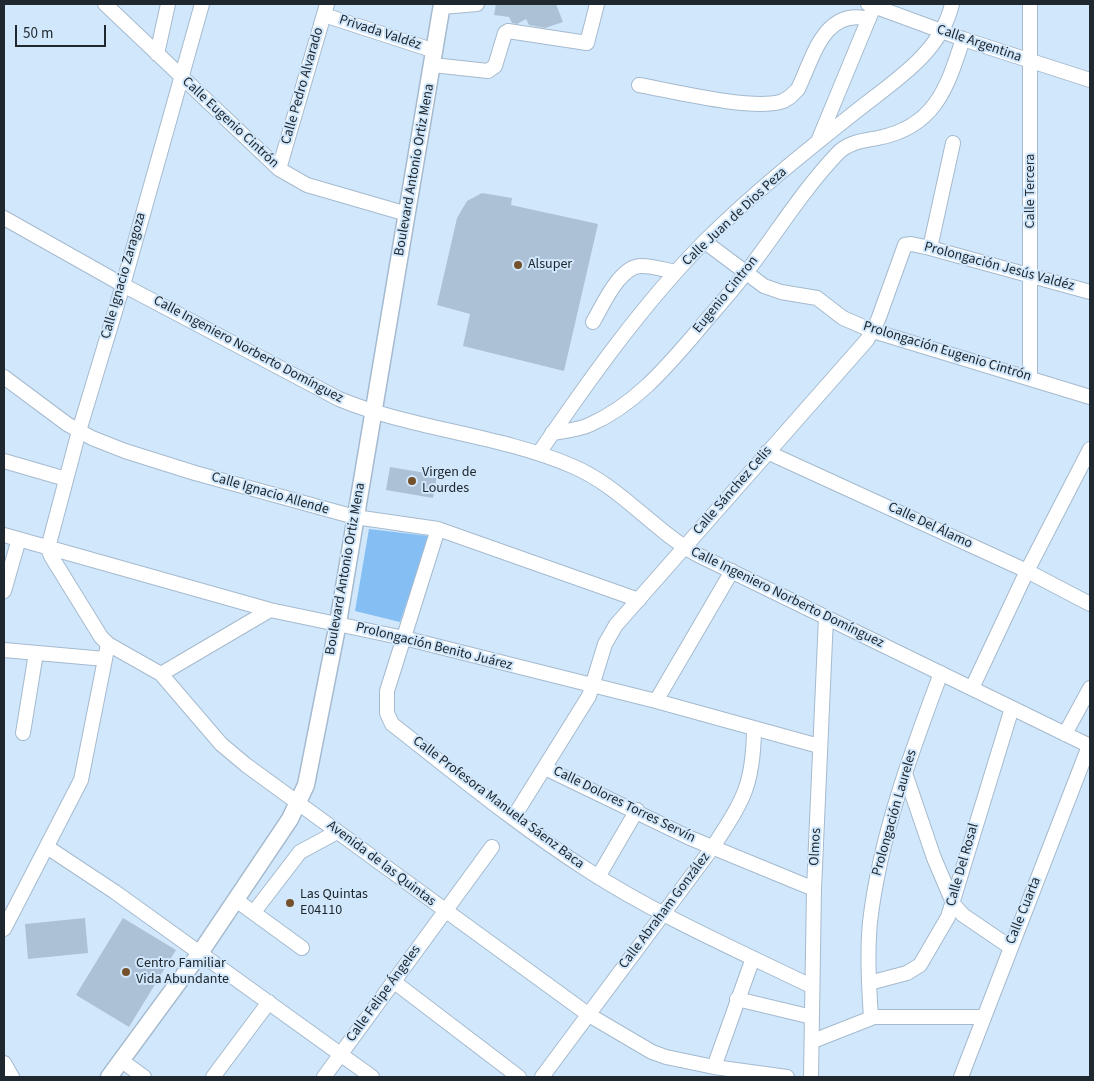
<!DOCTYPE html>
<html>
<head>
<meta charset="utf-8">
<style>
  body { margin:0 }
  #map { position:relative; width:1094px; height:1081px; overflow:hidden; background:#d1e7fb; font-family:"Source Sans 3",sans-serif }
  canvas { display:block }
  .frame { position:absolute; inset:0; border:5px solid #20282f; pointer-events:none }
  .scale { position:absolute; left:15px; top:25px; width:91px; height:22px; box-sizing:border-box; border:2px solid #20282f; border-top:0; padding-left:6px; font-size:15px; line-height:18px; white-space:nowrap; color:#20282f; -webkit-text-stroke:4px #d1e7fb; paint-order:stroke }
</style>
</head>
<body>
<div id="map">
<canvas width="1094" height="1081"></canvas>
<div class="frame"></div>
<div class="scale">50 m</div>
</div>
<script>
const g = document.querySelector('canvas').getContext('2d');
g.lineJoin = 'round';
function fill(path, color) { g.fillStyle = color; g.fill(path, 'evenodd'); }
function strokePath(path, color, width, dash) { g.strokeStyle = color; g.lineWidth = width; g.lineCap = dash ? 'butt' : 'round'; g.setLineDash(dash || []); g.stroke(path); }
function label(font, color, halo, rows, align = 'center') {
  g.font = font + ' "Source Sans 3",sans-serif'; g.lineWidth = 4; g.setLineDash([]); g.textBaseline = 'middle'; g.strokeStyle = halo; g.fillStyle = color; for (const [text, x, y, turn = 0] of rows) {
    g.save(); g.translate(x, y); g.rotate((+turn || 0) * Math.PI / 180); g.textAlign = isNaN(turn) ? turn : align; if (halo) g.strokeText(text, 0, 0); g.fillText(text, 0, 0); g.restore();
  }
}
const green = new Path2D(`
  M369,529L429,536L400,622L355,611Z`);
const building = new Path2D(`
  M496,4H556L563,22L545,28L529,25L526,19L517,24L512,23L509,17L494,15Z
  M482,193L512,198L511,205L598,224L564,371L463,346L470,314L437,305L457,218L467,201Z
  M390,467L426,473L427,467L438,469L433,498L386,490Z
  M85,918L88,953L28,959L25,924Z
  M123,918L176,950L129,1027L76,995Z`);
const minor = new Path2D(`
  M105,4L279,169L307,185L407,214
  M202,4L123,285L79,431L48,548L51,556L101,637L108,644L161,674L221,744L246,765L589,1015L652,1052L666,1057L714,1067L787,1077
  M868,4L963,39L1090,80
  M442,7L477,4
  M324,15L435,51
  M157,54L168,4
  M433,65L488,71L495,66L505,33L508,31L587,43L597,4
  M639,85C673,91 749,110 780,102C788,100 792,95 798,89C813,58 824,7 869,19
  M819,139L872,11
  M279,169L327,4
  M4,218L123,285L339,399C414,430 497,434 572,466C620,486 653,530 698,555L1090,746
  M705,242L764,286L781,292L817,298L843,318L873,331L1090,397
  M930,248L953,143
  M593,322C603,305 620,265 642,266C653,266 665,270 676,272
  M4,377L67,424L92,438L125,451L195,473L355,517L438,529L639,600
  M1030,378V4
  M552,433C564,431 578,430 589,425C633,406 664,370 694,335C711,314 729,295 745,274C776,234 802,191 837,154C848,142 863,141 878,138C935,127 947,88 963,39
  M767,452L1027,571L1090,604
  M539,453C589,380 642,305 704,242C752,194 806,151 859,109C896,80 941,52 952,4
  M4,461L66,479
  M438,529L387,691V713L392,724C456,774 520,827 589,871C659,916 737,950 811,986
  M4,535L270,610L404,638L656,701L819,746
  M4,591L19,539
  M4,650L105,659
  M161,674L270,610
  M972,688L1027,571L1090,449
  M656,701L732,571
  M23,733L36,653
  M1065,734L1090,688
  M545,768L690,838L814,889
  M906,776L934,858L954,905L963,915L1010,947
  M513,818L589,696L605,644L616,625L867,340L878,320L905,245L911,244L930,248L1090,292
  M47,847L115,892L372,1077
  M598,877L637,810
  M236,900L302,948
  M254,912L300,852L337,832
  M4,929L81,780L108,644
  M393,981L519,1077
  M869,983L907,973L920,965L948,917L1012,708
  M737,999L812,1017
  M871,1018C869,986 867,954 870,922C880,836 911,753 941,673
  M813,1041L874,1017H983
  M122,1061L144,1077
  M4,1063L12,1077
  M714,1067L753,958
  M213,1077L269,1002
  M324,1077L492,847
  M542,1077L713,847C743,800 753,787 754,730
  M811,1077L814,889L826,617
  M961,1077L1089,746`);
const major = new Path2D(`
  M109,1077L200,953L290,819L306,785L338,623L442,4`);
const markers = [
  [518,265,5,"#75512b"],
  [412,481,5,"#75512b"],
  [290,903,5,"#75512b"],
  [126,972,5,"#75512b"]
];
const streetNames = [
  ["Privada Valdéz",380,33,18],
  ["Calle Argentina",979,44,19],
  ["Calle Pedro Alvarado",303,86,-74],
  ["Calle Eugenio Cintrón",230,123,43],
  ["Boulevard Antonio Ortiz Mena",415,170,-80],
  ["Calle Tercera",1031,191,-90],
  ["Calle Juan de Dios Peza",735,217,-43],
  ["Prolongación Jesús Valdéz",999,267,15],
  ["Calle Ignacio Zaragoza",124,276,-74],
  ["Eugenio Cintron",726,295,-51],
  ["Calle Ingeniero Norberto Domínguez",248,350,28],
  ["Prolongación Eugenio Cintrón",947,352,17],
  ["Calle Sánchez Celis",733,491,-49],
  ["Calle Ignacio Allende",270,494,16],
  ["Calle Del Álamo",930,526,25],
  ["Boulevard Antonio Ortiz Mena",346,569,-80],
  ["Calle Ingeniero Norberto Domínguez",787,598,26],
  ["Prolongación Benito Juárez",434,647,14],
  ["Calle Profesora Manuela Sáenz Baca",498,803,37],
  ["Calle Dolores Torres Servín",624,805,26],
  ["Prolongación Laureles",895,813,-74],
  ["Olmos",816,847,-87],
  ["Avenida de las Quintas",381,864,37],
  ["Calle Del Rosal",963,865,-74],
  ["Calle Abraham González",665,911,-53],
  ["Calle Cuarta",1024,911,-68],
  ["Calle Felipe Ángeles",384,994,-54]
];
const poiNames = [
  ["Alsuper",528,265],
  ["Virgen de",422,473],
  ["Lourdes",422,489],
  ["Las Quintas",300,895],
  ["E04110",300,911],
  ["Centro Familiar",136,964],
  ["Vida Abundante",136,980]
];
fill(green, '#85bef2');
fill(building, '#acc1d5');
strokePath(minor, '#a5bace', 16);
strokePath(major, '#a5bace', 19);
strokePath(minor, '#fff', 14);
strokePath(major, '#fff', 16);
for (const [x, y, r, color] of markers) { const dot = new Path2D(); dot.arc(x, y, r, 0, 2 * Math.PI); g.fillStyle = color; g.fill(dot); strokePath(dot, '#d1e7fb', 2); }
label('14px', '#20282f', '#d1e7fb', streetNames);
label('14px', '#20282f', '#d1e7fb', poiNames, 'left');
</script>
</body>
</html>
